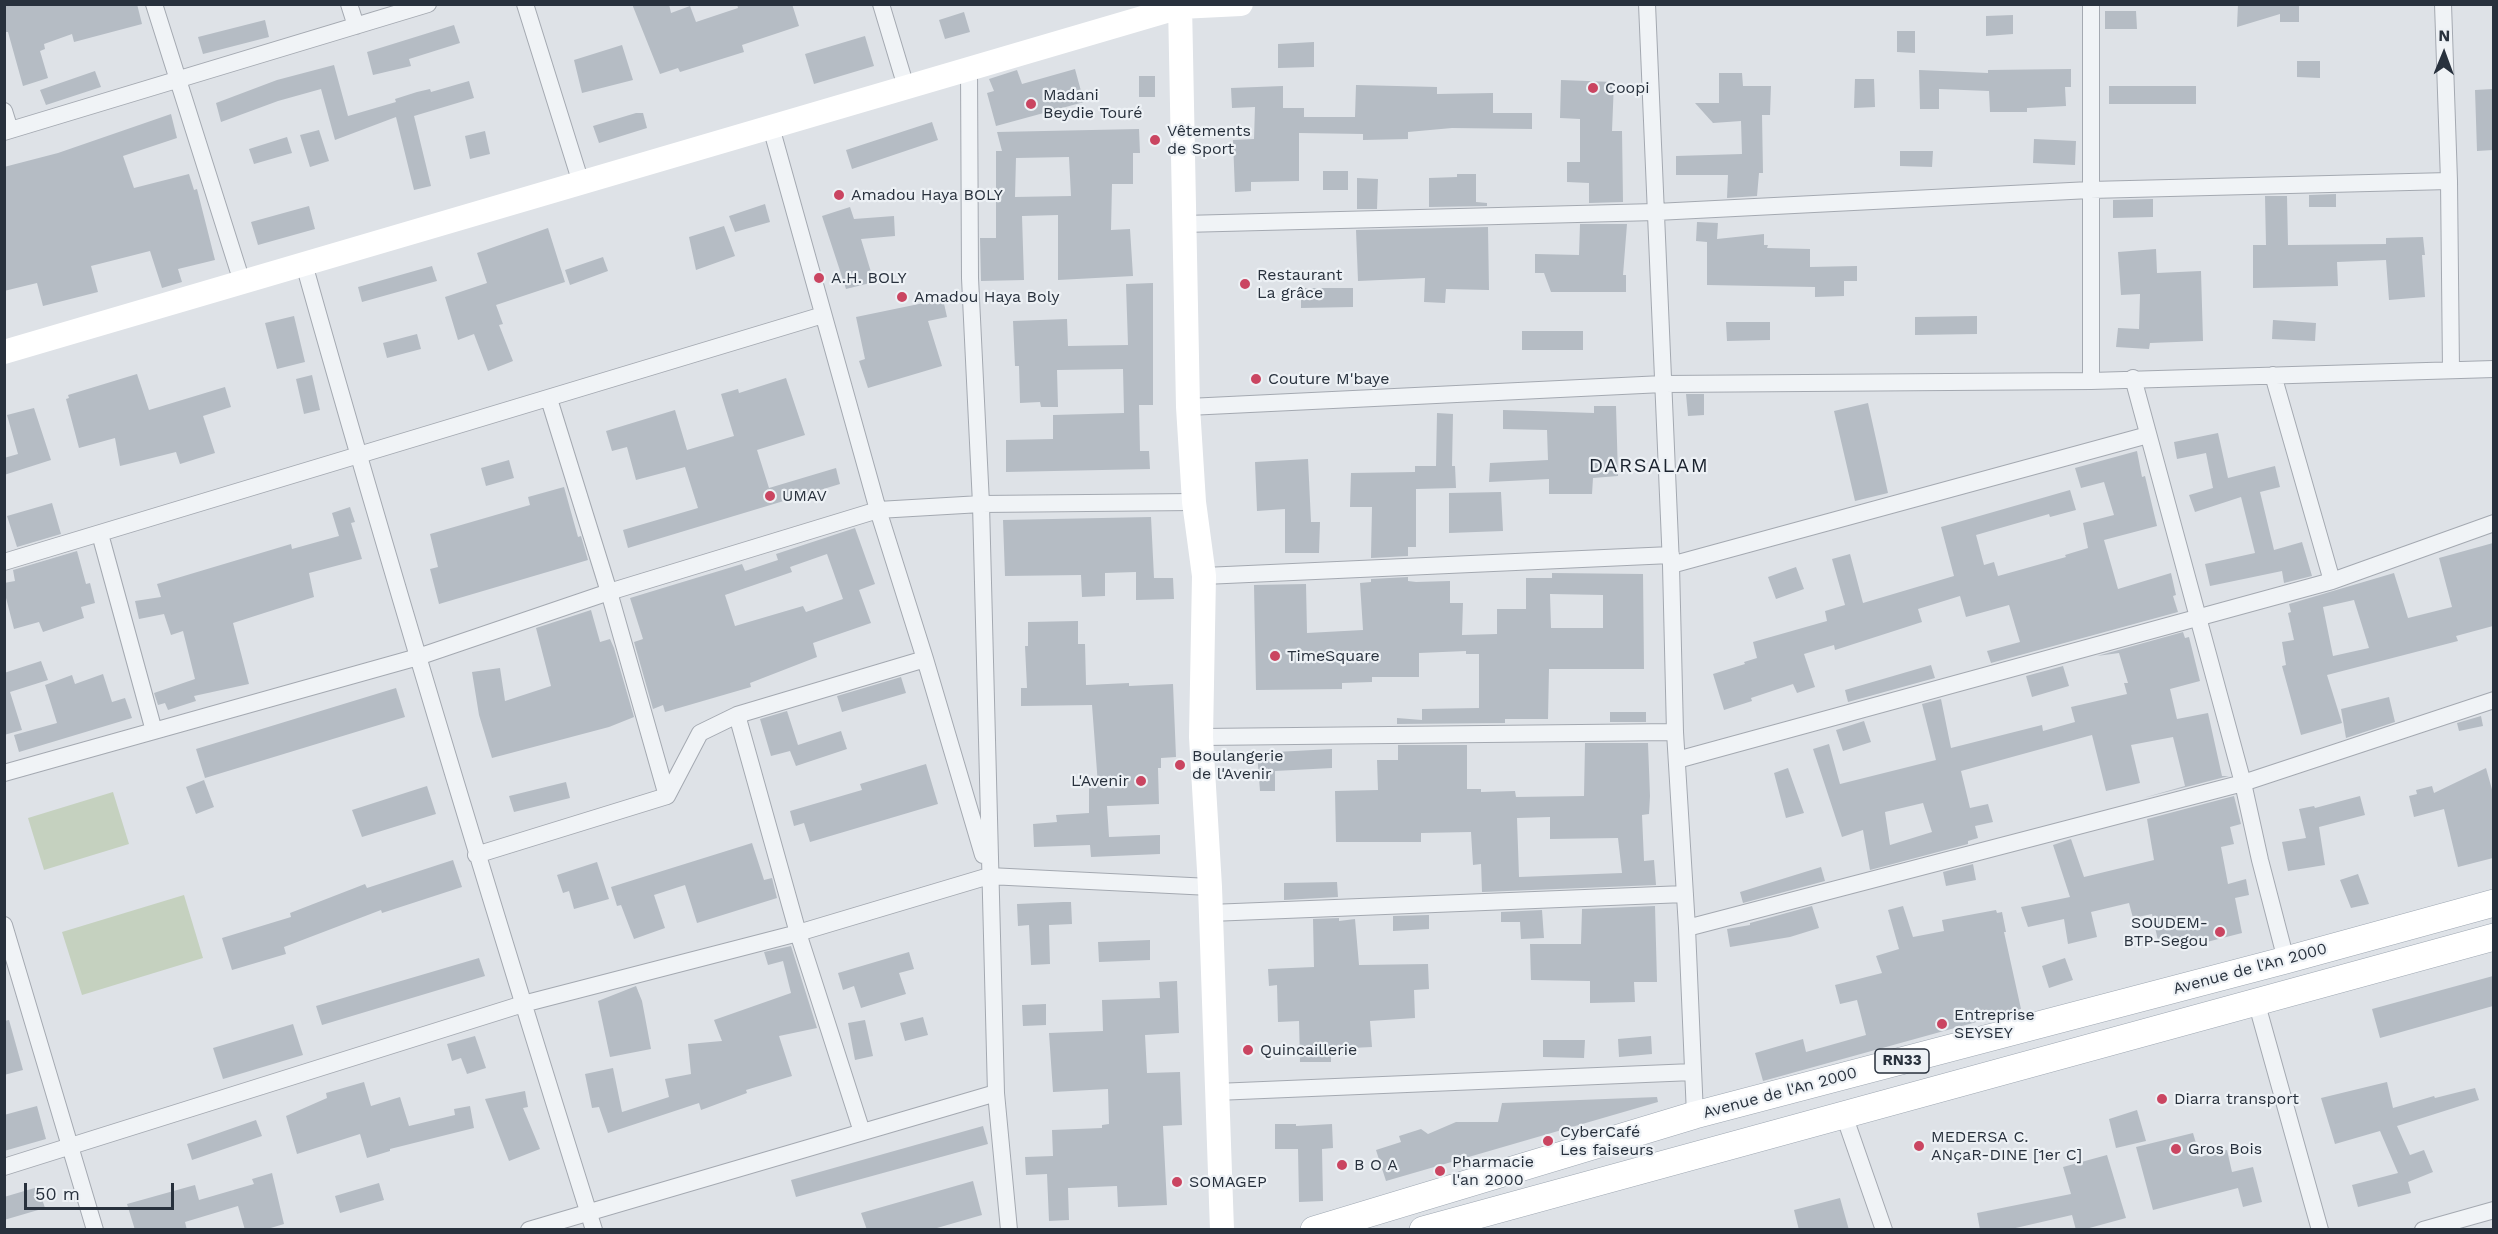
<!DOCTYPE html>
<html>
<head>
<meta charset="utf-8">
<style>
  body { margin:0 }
  #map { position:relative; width:2498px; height:1234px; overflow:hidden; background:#dee2e7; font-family:"Work Sans",sans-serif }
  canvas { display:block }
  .frame { position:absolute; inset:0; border:6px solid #28313d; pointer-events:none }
  .north { position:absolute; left:2414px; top:24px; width:60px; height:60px; -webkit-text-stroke:4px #edf1f5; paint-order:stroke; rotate:1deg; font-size:16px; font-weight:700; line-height:24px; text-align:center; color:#28313d }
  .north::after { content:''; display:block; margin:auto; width:21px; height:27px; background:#28313d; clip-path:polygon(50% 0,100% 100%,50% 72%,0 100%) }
  .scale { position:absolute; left:24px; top:1183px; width:150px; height:27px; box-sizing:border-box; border:3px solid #28313d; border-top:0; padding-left:8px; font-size:18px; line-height:21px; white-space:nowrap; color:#28313d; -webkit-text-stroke:4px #edf1f5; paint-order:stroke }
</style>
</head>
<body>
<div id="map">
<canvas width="2498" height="1234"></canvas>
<div class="frame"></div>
<div class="north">N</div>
<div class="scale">50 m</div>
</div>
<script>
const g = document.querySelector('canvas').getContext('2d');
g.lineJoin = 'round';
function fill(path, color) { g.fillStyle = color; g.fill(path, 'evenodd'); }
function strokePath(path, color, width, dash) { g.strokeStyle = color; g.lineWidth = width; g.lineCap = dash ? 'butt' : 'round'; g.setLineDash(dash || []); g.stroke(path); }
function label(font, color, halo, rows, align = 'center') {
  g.font = font + ' "Work Sans",sans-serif'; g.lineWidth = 4.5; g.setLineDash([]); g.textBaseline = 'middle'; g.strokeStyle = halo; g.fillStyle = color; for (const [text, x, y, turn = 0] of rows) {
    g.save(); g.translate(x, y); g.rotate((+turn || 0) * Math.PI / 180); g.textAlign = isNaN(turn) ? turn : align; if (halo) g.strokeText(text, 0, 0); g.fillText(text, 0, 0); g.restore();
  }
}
const green = new Path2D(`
  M113,792L129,844L44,870L28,818Z
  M184,895L203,958L82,995L62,932Z`);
const building = new Path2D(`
  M4,4H137L142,24L74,42L72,34L44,44L45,49L40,51L48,78L23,86L8,32H4Z
  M632,4H669L671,13L690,6L696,22L738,8L737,4H792L799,26L742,45L744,52L680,72L678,68L660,74Z
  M2238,4L2280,6V4H2299V22H2280V14L2237,27Z
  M2105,11H2136L2137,29H2105Z
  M964,12L970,32L945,39L939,20Z
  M2013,15V34L1986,36V16Z
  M265,20L269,37L203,54L198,37Z
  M454,25L460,43L409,59L411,66L373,75L367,52Z
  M1897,31H1915V53L1897,52Z
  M865,36L874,66L814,84L805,54Z
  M1314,42V67L1278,68V44Z
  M622,45L633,80L582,93L574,60Z
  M2297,61H2320V78L2297,77Z
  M334,65L348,116L396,102L395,99L417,92L430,89L431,92L469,81L474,98L414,116L431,186L414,190L396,117L335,140L321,89L278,101L221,122L216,103L277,80Z
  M1075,69L1084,102L996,126L987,93L994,91L989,79L1017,70L1022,84Z
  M2071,69V87H2065L2066,106L2027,108V112H1990L1989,91L1939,89V109H1920L1919,70L1988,73V70Z
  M95,71L101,87L46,105L40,90Z
  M1719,73H1742L1743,86H1771L1770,115H1762L1763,173H1759L1757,196L1727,198L1728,175H1676V156L1742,154L1741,121L1713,123L1695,103H1719Z
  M1139,76H1155V97H1139Z
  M1855,79H1874L1875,107L1854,108Z
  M1561,80L1614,82L1612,131H1622L1623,202L1589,203V183L1567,182V162H1580V119L1560,118Z
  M1356,85L1437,87V94L1493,93V113H1532V129L1452,128L1408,132V139L1363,140V134L1299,133V181L1251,182V191L1235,192L1233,140L1254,139L1255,107L1232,108L1231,88L1283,86V108H1304V117H1355Z
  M2109,86H2196V104H2109Z
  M2493,89V150L2477,151L2475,90Z
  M636,113H643L647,128L599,143L593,126Z
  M171,114L177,138L123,156L134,188L189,174L194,190L197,189L215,260L178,269L182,282L162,288L150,251L91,266L98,292L43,306L37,283L4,291V167L58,153Z
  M932,122L938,140L852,169L846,150Z
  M1139,129L1140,153H1133V184H1112L1111,230L1130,229L1133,276L1058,280V215L1022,216L1024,280L981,281L980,238H996V151H1002L997,132ZM1069,157L1071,196L1015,197L1016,158Z
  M319,130L329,161L310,167L300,135Z
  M485,131L490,154L470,159L465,136Z
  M287,137L292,153L254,164L249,149Z
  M2034,139L2076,141L2075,165L2033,163Z
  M1900,151H1933L1932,167L1900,166Z
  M1323,171H1348V190H1323Z
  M1457,174H1476V202L1487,203V206L1429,207V178L1457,177Z
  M1357,178L1378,179L1377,209H1357Z
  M2336,194V207H2309V195Z
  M2265,196H2287L2288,245L2386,244V238L2423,237L2425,255H2422L2425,297L2389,300L2386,260L2337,262L2338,286L2253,288V245H2266Z
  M2153,199V217L2113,218V200Z
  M765,204L770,222L735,232L729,216Z
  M309,206L315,229L258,245L251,222Z
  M850,207L854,219L894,216L895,236L861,239L874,282L846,289L822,216Z
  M1697,222L1718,223L1717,239L1764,234V245H1768L1767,248L1810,249V267L1857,266V281H1844V296L1815,297V287L1707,285V242L1696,241Z
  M1580,224H1627L1623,275H1626V292H1551L1544,273H1535V254L1579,255Z
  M724,226L735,256L696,270L689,237Z
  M1488,227L1489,290L1446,289L1445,303L1424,302L1425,278L1358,281L1356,230Z
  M548,228L565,282L496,305L503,324L499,325L513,361L488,371L474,334L458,340L445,297L487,283L477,253Z
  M2156,249L2157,273L2201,271L2203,341L2150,343L2149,349L2116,347L2118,328L2139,329L2140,294L2121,295L2118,252Z
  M603,257L608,271L570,285L565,270Z
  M432,266L437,281L362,302L358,287Z
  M1153,283V405H1139L1140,451H1149L1150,469L1006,472V440L1053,439V415L1124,413L1123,369L1057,370L1058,407H1041L1040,402L1020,403L1019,366H1015L1013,321L1067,319L1068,346L1128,345L1126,284Z
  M1301,288H1353V307L1301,308Z
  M943,299L947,317L928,321L942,366L868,388L859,361L865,359L856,317Z
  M294,316L305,362L277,369L265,323Z
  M1977,316V334L1915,335V317Z
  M2273,320L2316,323L2315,341L2272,339Z
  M1726,322H1770V340L1727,341Z
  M1522,331H1583V350H1522Z
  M417,334L421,349L387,358L383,343Z
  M137,374L149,410L225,387L231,407L203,416L215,453L180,464L176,452L120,466L115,438L79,448L66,399L69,398L68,395Z
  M312,375L320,410L304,414L296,379Z
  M786,378L805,435L757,450L769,488L836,468L840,484L628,548L623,530L698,508L685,467L636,480L627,447L612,451L606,431L675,410L687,450L734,436L721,394L738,389L739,393Z
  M1686,394H1704V415L1688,416Z
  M1868,403L1888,493L1855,501L1834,411Z
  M1594,406H1616L1618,476L1593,478L1592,494H1549V479L1489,482L1490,463L1548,460L1547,430L1503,429V410L1594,413Z
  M34,408L51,460L4,475V458L18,454L7,415Z
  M1437,413L1453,414L1452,466H1455L1456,488L1416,489V547H1408V556L1371,558L1372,507H1350L1351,473L1415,472V466H1436Z
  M2218,433L2228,478L2275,466L2280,487L2260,492L2274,550L2302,542L2312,576L2284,583L2282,571L2210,586L2205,564L2255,553L2241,497L2195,512L2189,495L2213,488L2206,453L2177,459L2174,442Z
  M2137,451L2142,477L2145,476L2157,526L2104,540L2118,589L2171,573L2176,595L2173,596L2178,612L1991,663L1987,651L2020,642L2009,605L1966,617L1960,596L1918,609L1922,622L1835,650L1834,645L1804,654L1815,687L1797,693L1793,684L1751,698L1752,701L1724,710L1713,674L1745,664L1744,662L1757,658L1753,642L1827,621L1825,611L1845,605L1832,559L1850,554L1863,603L1954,576L1941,527L2070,490L2076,510L2050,517L2049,514L1976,535L1984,565L1994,562L1998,576L2066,557L2065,555L2088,548L2083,523L2114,515L2104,482L2081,488L2075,468Z
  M1308,459L1311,522H1320L1319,553H1285V509L1257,511L1255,462Z
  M509,460L514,478L486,486L481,468Z
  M564,487L578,537L581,536L588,560L439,604L430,569L438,567L430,534L530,505L528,497Z
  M1501,492L1503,531L1449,533V493Z
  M52,503L61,534L17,547L7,516Z
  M350,507L355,522L351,523L362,559L309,573L314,597L233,623L249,684L194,696L196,701L168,710L165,703L158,705L154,693L195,679L183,631L171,635L164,614L139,619L135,601L161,597L157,584L291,544L292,549L339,536L332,513Z
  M1151,517L1154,578H1173L1174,599L1136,600V572L1105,573V596L1082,597L1081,575L1005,576L1003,520Z
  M855,528L875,584L859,590L871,623L813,643L817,657L750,683L751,687L665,712L663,705L653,709L634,642L643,639L630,598L742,564L745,571L778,560L776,554ZM827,554L843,599L806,612L803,606L735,626L725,595L792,572L790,567Z
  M2493,543V626L2456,636L2458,641L2327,675L2342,723L2301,735L2282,666L2286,665L2282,642L2294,640L2288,613L2291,612L2289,604L2394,573L2408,618L2452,607L2439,558ZM2354,600L2369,648L2333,656L2323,607Z
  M77,551L86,584L90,583L95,603L81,607L84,618L43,632L39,622L14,629L4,590V583L15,581L13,570Z
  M1796,567L1804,589L1776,599L1768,577Z
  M1552,573L1643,574L1644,669H1549L1548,719H1505V723L1397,724V718L1422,720V709L1479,708V654H1466V651L1419,653V677H1372V682L1342,683V689L1256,690L1254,585L1306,584L1307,633L1363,630L1360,583L1371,582V579L1408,577V581L1416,582L1450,581V603H1463L1462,635L1497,634V609H1526V578H1552ZM1550,594L1603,595V628H1551Z
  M591,610L600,642L610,639L614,648L634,717L609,727L492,758L479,715L472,672L500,668L505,701L551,686L536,628Z
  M1078,621V644H1085L1086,685L1129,683V686L1173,684L1176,757L1161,758V768H1158L1159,804L1107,806L1109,837L1160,835V854L1091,857L1090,845L1034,847L1033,824L1057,822L1056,815L1089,813V785H1098L1092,705L1021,706V688H1027L1025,646H1028V622Z
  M2183,632L2185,638L2189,637L2200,681L2170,689L2177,719L2208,713L2222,776H2229L2143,798L2185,786L2173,737L2131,745L2140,783L2106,791L2092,735L1961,771L1970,808L1988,804L1993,822L1975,826L1978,838L1968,841V844L1870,870L1863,830L1842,837L1813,749L1829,744L1840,784L1936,760L1922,704L1941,699L1951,748L2042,725L2043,731L2075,722L2071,707L2127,694L2124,683H2128L2119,653L2097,656ZM1923,803L1932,832L1890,845L1885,812Z
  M41,661L48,680L10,692L22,730L4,735V673Z
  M1931,665L1935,678L1848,702L1845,690Z
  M2063,666L2069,686L2032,697L2026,676Z
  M103,674L112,702L125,698L132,718L19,752L14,735L57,723L45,685L72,675L75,684Z
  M901,677L906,693L842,712L837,696Z
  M396,688L405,717L205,778L196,749Z
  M2389,697L2395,722L2346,738L2341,709Z
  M787,711L798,745L841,731L847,749L796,766L790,751L771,756L760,719Z
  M1610,712H1646V722H1610Z
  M2481,716L2483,726L2459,731L2457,723Z
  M1864,721L1871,742L1843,751L1836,730Z
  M1585,743H1648L1650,796L1649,814L1642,815L1644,861L1654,860L1656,885L1482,892L1481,864L1473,865L1471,832L1421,833V842H1336L1335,791L1378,790L1377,760H1398V745H1467V789H1481V792L1515,791L1516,797L1584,796ZM1550,817V839L1618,838L1622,873L1519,877L1517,818Z
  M1332,749V768L1275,771V791H1260L1257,753Z
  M926,764L938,804L810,842L804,823L794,826L790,811L862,790L860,784Z
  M1788,768L1804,813L1786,818L1774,773Z
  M2486,768L2493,793V858L2458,867L2444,809L2414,817L2409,796L2417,794L2416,790L2432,786L2434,793Z
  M204,780L214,807L196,814L186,787Z
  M566,782L570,798L514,812L509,796Z
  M427,786L436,814L362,837L352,810Z
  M2234,796L2241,824L2230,827L2234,844L2221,847L2228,884L2246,879L2249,895L2235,898L2242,933L2195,945L2193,938L2159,945L2152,914L2133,918L2129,903L2091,912L2097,937L2068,944L2064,919L2028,927L2021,907L2070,897L2053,845L2071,839L2084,877L2154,860L2147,819Z
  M2360,796L2365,815L2319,827L2325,865L2288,871L2282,842L2306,838L2299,809L2314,806L2315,808Z
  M752,843L764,880L772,878L777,898L697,923L685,885L654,895L665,928L634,939L621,905L617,906L611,887Z
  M453,860L462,887L382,913L381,910L284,947L286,954L232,970L222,938L291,917L290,913L365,884L367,888Z
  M597,862L609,899L574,909L569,891L563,893L557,875Z
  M1973,864L1976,880L1946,886L1943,872Z
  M1821,867L1825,881L1743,903L1740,892Z
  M2358,874L2369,904L2351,908L2340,880Z
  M1337,882L1338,897L1284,900V883Z
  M1063,902H1071L1072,924L1049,925L1050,964L1031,965L1029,925L1018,926L1017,904Z
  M1655,906L1657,982H1634L1635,1002L1590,1003V981L1531,980L1530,944H1581L1582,909Z
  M1812,906L1819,928L1790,937L1730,947L1727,929L1750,925V923Z
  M1903,906L1913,937L1944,931L1942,920L1996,910L1997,913L2002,912L2006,932H2004L2021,1009L1979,1017L1980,1021L1763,1081L1755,1053L1803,1039L1806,1052L1866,1035L1857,1000L1840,1004L1835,985L1882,973L1876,956L1899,949L1888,910Z
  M1542,910L1544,938L1521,939L1520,922H1501V912Z
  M1429,915V929L1393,931V916Z
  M1339,918V921L1355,919L1359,965L1428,964L1429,989L1414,990L1415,1018L1370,1021L1372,1047L1331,1049V1062H1300L1299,1021L1278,1022L1277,985L1269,986L1268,969L1314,967L1313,919Z
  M1150,940V960L1099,962L1098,942Z
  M791,946L817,1028L779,1036L792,1076L746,1090L747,1093L701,1110L699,1103L608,1133L599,1107L592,1108L585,1074L613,1068L622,1112L669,1097L665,1079L691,1074L688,1044L722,1041L714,1020L791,993L783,961L768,965L764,952Z
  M909,952L914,969L899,973L906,994L861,1008L854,986L843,990L838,973Z
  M479,958L485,976L322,1025L316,1006Z
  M2065,958L2073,980L2049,988L2042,966Z
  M2493,976V1006L2380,1038L2372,1009Z
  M1177,981L1179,1033L1145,1035L1147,1073L1180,1072L1182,1125L1163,1126L1167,1205L1118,1207L1117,1186L1068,1188L1069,1220L1049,1221L1047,1174L1026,1175L1025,1157L1053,1156L1052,1130L1102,1128V1125L1109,1124L1108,1089L1053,1092L1049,1033L1103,1031L1102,1000L1160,998L1159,982Z
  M636,986L642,1001L651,1049L610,1057L598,1001Z
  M1046,1004V1025L1023,1026L1022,1005Z
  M923,1017L928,1035L905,1041L900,1023Z
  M9,1020L23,1070L4,1075V1021Z
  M865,1020L873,1056L855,1060L848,1023Z
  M293,1024L303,1055L223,1079L213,1048Z
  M475,1036L486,1068L467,1074L461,1058L452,1061L447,1044Z
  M1651,1036L1652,1054L1619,1057L1618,1039Z
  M1543,1040H1585L1584,1058L1543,1057Z
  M364,1082L371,1106L400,1097L409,1126L455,1115L454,1109L470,1106L474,1128L390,1149V1151L367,1158L360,1134L297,1154L286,1116L327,1098L326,1093Z
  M2387,1082L2393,1108L2434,1096L2435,1098L2475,1088L2479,1100L2397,1126L2410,1155L2424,1150L2433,1172L2408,1182L2411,1193L2358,1207L2352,1185L2398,1173L2380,1131L2335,1144L2321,1098Z
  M525,1091L528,1107L523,1108L540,1149L509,1161L485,1099Z
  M1657,1097L1658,1102L1386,1181L1376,1150L1401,1142L1399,1136L1421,1129L1428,1134L1456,1122H1498L1502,1103Z
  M37,1106L46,1139L4,1151V1115Z
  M2137,1110L2146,1141L2116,1148L2109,1119Z
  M256,1120L262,1136L192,1160L187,1144Z
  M1275,1124H1296V1126L1332,1124L1333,1148L1322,1149L1323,1201L1299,1202L1298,1149H1275Z
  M983,1126L988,1144L796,1197L791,1180Z
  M2193,1133L2200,1157L2227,1150L2232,1172L2253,1167L2262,1202L2243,1207L2238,1188L2153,1210L2136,1147Z
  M2107,1155L2126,1218L2082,1230H2076L2072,1215L2007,1230H1980L1977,1213L2071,1194L2063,1167Z
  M272,1173L284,1224L264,1230H245L238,1206L185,1222L187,1230H135L127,1204L195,1185L199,1200L254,1184L252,1179Z
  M973,1181L982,1215L930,1230H867L861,1213Z
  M379,1183L384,1200L340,1213L335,1196Z
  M38,1187L45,1208L4,1220V1197Z
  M1840,1198L1849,1230H1799L1794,1210Z`);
const street = new Path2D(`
  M154,4L242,282
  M349,4L356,26
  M525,4L581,183
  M881,4L906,87
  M1647,4L1671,565L1675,732L1687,928L1695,1115
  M2443,4L2449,181L2451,370
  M969,69L970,278L981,504L996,1093L1009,1230
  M4,111L10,130
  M771,127L878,510L925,659L983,855
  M4,132L428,4
  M1183,224L1656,212L2090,190L2449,181
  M304,264C395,587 493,909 594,1230
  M2273,375L2332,581
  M2133,378L2243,783L2260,860L2286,960
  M2091,381V4
  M549,399L609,592L667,796
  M1188,407L1663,384L2091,381L2494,369
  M100,534L154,731
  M4,562L823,315
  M1671,565L2148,435
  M1204,576L1671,555
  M737,715L798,933L862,1132
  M1201,737L1675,732
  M1677,760L2332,581L2494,523
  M4,773L418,657L609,592L878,510L981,504L1194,502
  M476,855L667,796L700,733L737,715L925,659
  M1210,913L1685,894
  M4,925L95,1230
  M1687,928L2243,783L2494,700
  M2256,1001L2320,1230
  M1216,1092L1693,1072
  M1844,1115L1884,1230
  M4,1167L523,1004L798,933L989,876L1210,887
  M529,1230L996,1093
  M2423,1230L2494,1210`);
const secondary = new Path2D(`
  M1180,4L1188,407L1194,502L1204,576L1201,737L1210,887L1222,1230
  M4,352L1180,7L1241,4`);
const primary = new Path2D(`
  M1314,1230L1695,1115L2286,960L2494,903
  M1423,1230L2494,937`);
const markers = [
  [1593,88,6,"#ca4561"],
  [1031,104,6,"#ca4561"],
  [1155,140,6,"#ca4561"],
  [839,195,6,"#ca4561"],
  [819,278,6,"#ca4561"],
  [1245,284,6,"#ca4561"],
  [902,297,6,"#ca4561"],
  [1256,379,6,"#ca4561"],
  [770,496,6,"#ca4561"],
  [1275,656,6,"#ca4561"],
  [1180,765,6,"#ca4561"],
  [1141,781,6,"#ca4561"],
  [2220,932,6,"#ca4561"],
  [1942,1024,6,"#ca4561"],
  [1248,1050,6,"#ca4561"],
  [2162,1099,6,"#ca4561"],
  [1548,1141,6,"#ca4561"],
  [1919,1146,6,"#ca4561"],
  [2176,1149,6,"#ca4561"],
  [1342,1165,6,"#ca4561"],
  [1440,1171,6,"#ca4561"],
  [1177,1182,6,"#ca4561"]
];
const shields = [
  [1902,1061,54]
];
const shieldNames = [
  ["RN33",1902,1061]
];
const poiNames = [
  ["Coopi",1605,88],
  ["Madani",1043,95],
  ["Beydie Touré",1043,113],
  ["Vêtements",1167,131],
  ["de Sport",1167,149],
  ["Amadou Haya BOLY",851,195],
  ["Restaurant",1257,275],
  ["La grâce",1257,293],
  ["A.H. BOLY",831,278],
  ["Amadou Haya Boly",914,297],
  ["Couture M'baye",1268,379],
  ["UMAV",782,496],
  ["TimeSquare",1287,656],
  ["Boulangerie",1192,756],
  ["de l'Avenir",1192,774],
  ["L'Avenir",1129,781,"right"],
  ["SOUDEM-",2208,923,"right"],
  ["BTP-Segou",2208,941,"right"],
  ["Entreprise",1954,1015],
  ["SEYSEY",1954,1033],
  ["Quincaillerie",1260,1050],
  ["Diarra transport",2174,1099],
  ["CyberCafé",1560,1132],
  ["Les faiseurs",1560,1150],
  ["MEDERSA C.",1931,1137],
  ["ANçaR-DINE [1er C]",1931,1155],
  ["Gros Bois",2188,1149],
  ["Pharmacie",1452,1162],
  ["l'an 2000",1452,1180],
  ["B O A",1354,1165],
  ["SOMAGEP",1189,1182]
];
const streetNames = [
  ["Avenue de l'An 2000",2250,969,-15],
  ["Avenue de l'An 2000",1780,1093,-15]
];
const quarterNames = [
  ["DARSALAM",1649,466]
];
fill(green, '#c5d1bf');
fill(building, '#b5bcc4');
strokePath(street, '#a4a9b1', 18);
strokePath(primary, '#9ea7b2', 28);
strokePath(street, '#f0f3f6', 16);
strokePath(secondary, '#fff', 24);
strokePath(primary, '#fff', 27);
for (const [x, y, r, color] of markers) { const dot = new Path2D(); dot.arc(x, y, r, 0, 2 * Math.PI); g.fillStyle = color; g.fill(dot); strokePath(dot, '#edf1f5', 2); }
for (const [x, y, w] of shields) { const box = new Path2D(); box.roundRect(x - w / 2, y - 12, w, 24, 4.5); g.fillStyle = '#edf1f5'; g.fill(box); strokePath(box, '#28313d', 1.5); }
label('bold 15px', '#28313d', null, shieldNames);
label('16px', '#28313d', '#edf1f5', poiNames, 'left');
label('16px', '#28313d', '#edf1f5', streetNames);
g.letterSpacing = '1.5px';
label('20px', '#1a222e', '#edf1f5', quarterNames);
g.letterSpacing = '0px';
</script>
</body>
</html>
